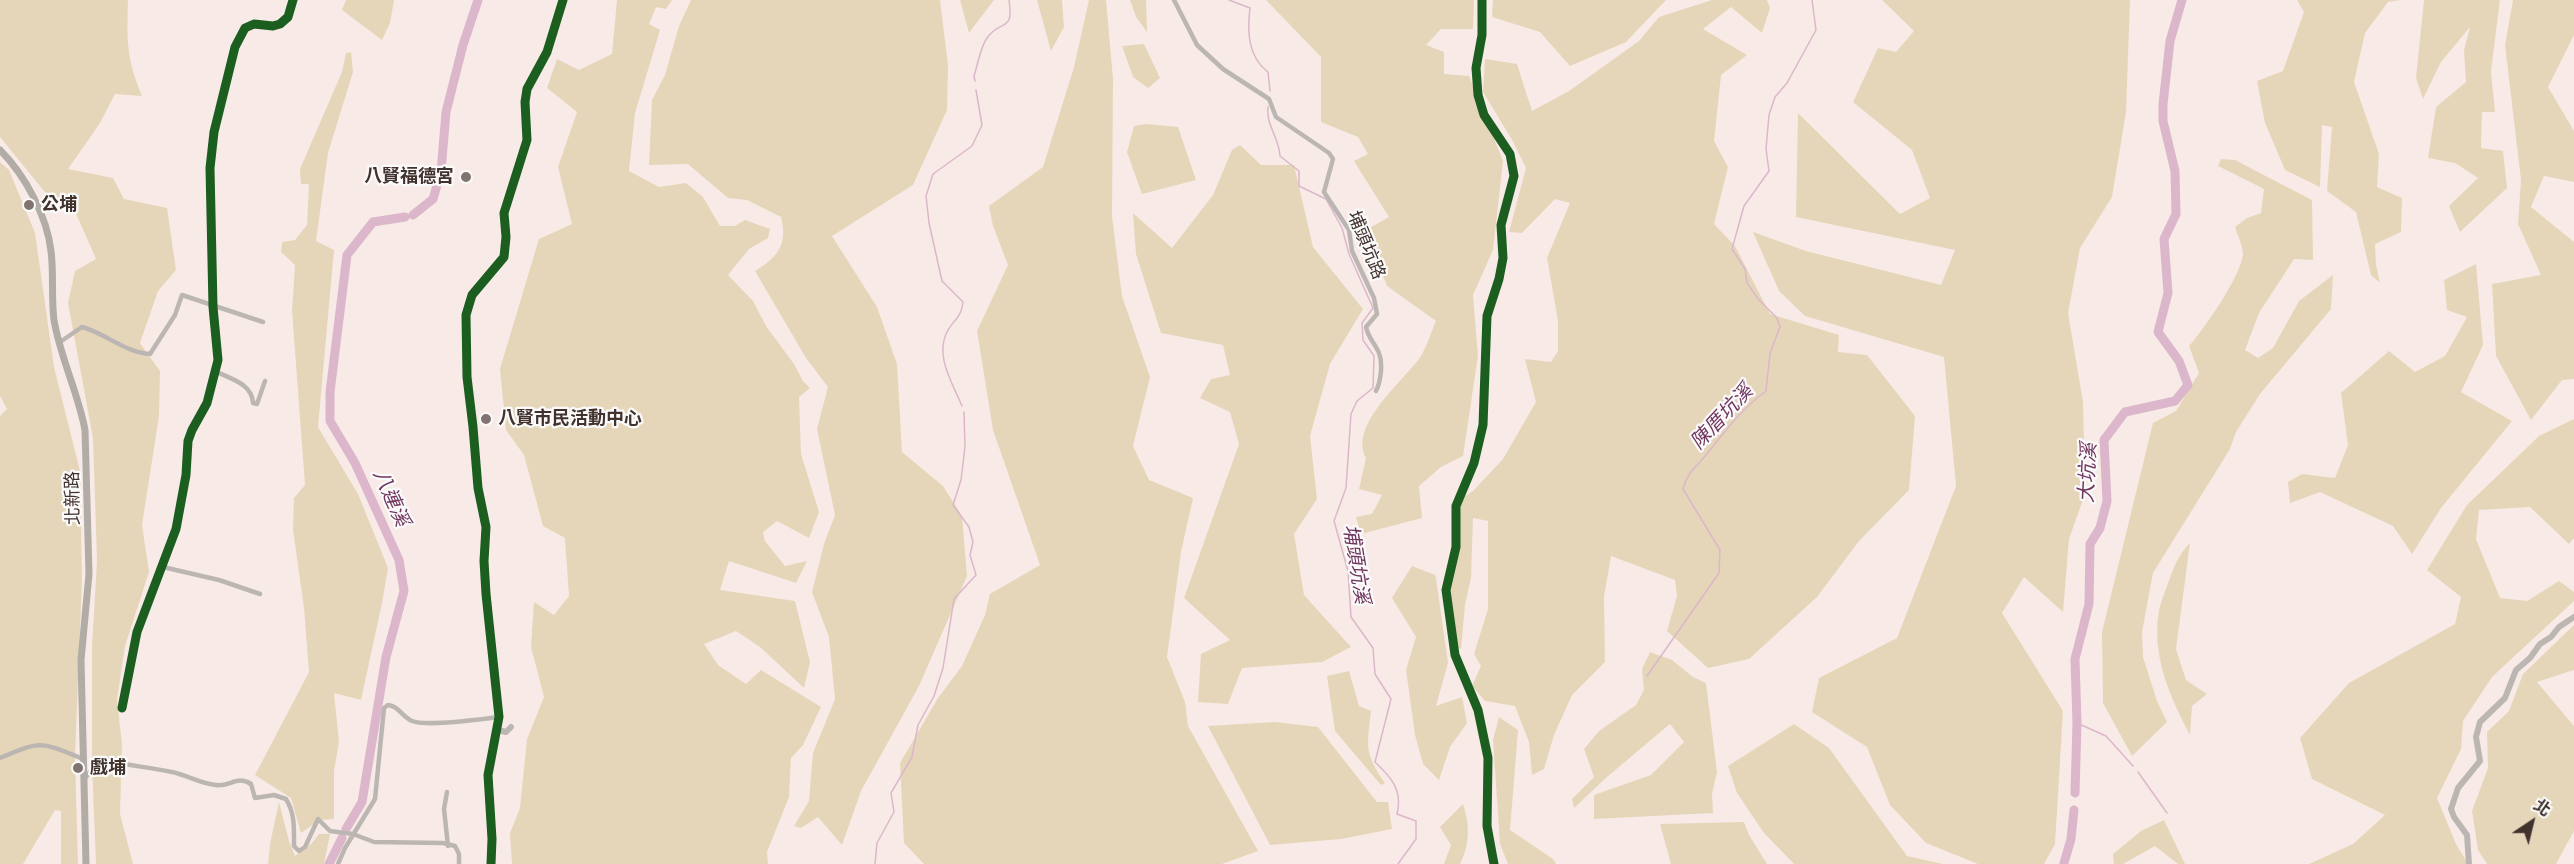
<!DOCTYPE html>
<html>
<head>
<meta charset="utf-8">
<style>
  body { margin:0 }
  #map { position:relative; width:2574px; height:864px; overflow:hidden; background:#f8ebe7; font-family:Inter,"Noto Sans TC",sans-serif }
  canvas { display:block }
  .north { position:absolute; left:2502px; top:792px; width:60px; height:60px; -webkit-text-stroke:4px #fafafa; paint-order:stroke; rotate:35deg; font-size:16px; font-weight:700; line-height:24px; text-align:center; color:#41322e }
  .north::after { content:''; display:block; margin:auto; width:21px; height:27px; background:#41322e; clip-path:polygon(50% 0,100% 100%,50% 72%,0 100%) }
</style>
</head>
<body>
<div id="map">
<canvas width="2574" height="864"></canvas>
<div class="north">北</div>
</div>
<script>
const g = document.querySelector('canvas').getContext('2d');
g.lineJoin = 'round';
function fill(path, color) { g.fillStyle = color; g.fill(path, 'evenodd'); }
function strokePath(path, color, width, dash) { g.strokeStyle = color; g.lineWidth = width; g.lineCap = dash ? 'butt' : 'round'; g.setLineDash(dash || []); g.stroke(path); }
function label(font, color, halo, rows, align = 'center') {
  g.font = font + ' Inter,"Noto Sans TC",sans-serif'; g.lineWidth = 4.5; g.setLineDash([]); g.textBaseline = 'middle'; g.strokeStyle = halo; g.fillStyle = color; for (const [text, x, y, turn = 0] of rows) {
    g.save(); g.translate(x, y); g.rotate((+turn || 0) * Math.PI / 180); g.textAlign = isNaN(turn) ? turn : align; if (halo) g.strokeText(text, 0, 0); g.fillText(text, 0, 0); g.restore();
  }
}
const green = new Path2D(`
  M0,0H128C127,41 126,57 142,96L115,94L100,123L68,169L113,178L124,199L167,208L176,270L158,291L140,343L160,371L159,416L142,525L149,572L125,646L117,700L122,744L120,814L133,864H96L92,766V647L97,561L93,438L68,303L75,271L96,259L74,209L48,196L0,137Z
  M346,0H394L390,23L382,40L342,10Z
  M617,0H672L666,9L656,7L649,24L660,30L635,113L629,171L659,187L686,183L703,197L720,226H735L745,220L770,229L768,238L749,249L728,275L753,301L766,326L794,364L803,381L810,388L799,397L801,454L819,512L809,538L777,521L763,532L765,541L785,566L807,561L796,583L729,561L720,590L795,601L810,662L804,688L760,647L736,631L704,644L718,665L746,684L761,670L821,707L803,745L791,758L789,797L767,852L768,864H512L510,833L520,808L527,739L544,697L531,647L534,602L554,615L569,596L565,538L543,526L524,455L506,430L500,369L539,239L572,224L558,167L577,112L547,88L557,59L579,70L612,54Z
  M691,0H940L948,65L947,110L913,185L832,236L877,307L897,364L902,452L943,486L962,516L967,576L919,686L861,791L842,845L818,817L801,828L794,826L809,801L813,753L835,699L829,637L812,592L824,544L835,515L817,429L828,387L806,358L755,271C778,257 788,244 781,217L747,200L728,198L688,164L649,165L652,100L665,75L679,26Z
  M960,0H994L969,33Z
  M1037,0H1062L1064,27L1051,51Z
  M1089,0H1106L1113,79L1112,216L1122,296L1150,377L1133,446L1149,480L1193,498L1181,552L1167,657L1185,702L1188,726L1258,851L1222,864H924L904,843L900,763L938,698L962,666L985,615L990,594L1040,565L993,430L977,331L1008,265L993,226L989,206L1043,167L1074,67Z
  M1130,0H1146L1147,32L1136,17Z
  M1266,0H1474L1473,29H1441L1426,45L1444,52V74L1469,76L1503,161L1493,250L1473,295L1478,356L1463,456L1441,467L1419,486L1422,518L1361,534L1356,517L1372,514L1382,495L1359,489L1366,458C1348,425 1404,381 1421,356C1427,346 1431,332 1436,321L1387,286L1366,230L1389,217L1354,161L1368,154L1358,137L1321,122V57Z
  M1493,0H1666L1626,42L1570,66L1540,32L1492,17Z
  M1712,0H1767L1770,8L1762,33L1731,7L1703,29L1747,55L1721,75L1714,141L1728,167L1714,224L1735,246L1770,314L1839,335L1838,352L1867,355L1915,416L1909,490L1859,541L1817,597L1749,659L1708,668L1667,631L1677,596L1675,580L1611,556L1604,597L1605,662L1572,695L1554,735L1544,769L1532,775L1529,742L1515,706L1485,701L1472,686L1481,666L1474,654L1488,609V521L1473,518L1471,578L1465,605L1461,649L1457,647L1446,585L1455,545L1460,509L1464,497L1473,491L1503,459L1536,402L1525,359L1551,362L1558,351V321L1547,258L1570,203L1555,199L1522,233L1509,232L1526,168L1511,138L1483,92L1485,59L1517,64L1532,111L1569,91L1639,41L1659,17Z
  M1882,0H2130L2126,112L2112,197L2080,248L2068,313L2083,402L2085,494L2069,539L2063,612L2024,577L2002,613L2063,711L2055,844L2044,864H1978L1926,843L1890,805L1867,747L1812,712L1819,678L1897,638L1956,486L1944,357L1805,316L1779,291L1753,232L1806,251L1941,285L1955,250L1796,217L1798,113L1900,214L1930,198L1912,150L1853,102L1878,48L1896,52L1914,31Z
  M2297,0H2401L2388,2L2365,33L2354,82L2379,154L2377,187L2402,198L2401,232L2375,244L2376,265L2380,283L2371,275L2356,212L2327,191L2332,127L2322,125L2320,187L2285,170L2265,123L2257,81L2283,71L2304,12Z
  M2424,0H2500L2491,71L2495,112H2482L2481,148L2503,151L2507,188L2460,232L2449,206L2478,178L2455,163L2428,158L2436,107L2466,82L2464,50L2470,27L2441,62L2423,99L2416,78Z
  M2513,0H2574V35L2548,87L2574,131V182L2544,176L2531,207L2574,242V379L2562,380L2531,420L2496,356L2492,284L2541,275L2518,224L2521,180L2505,45Z
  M1144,44L1160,78L1148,88L1133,77L1122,46Z
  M351,52L353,72L328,153L316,241L334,250L318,427L358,494L388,568L382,603L361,700L334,693L339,742L334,771V819L319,820L301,833L291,798L255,775L309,672L304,608L293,530L294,498L305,485L292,311L295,265L281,252L282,242L295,240L307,225L309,184H301L300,169L342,72L346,53Z
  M1146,124L1178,127L1196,180L1142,194L1127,152L1134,126Z
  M1240,145L1261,165H1294L1313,247L1363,309L1330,364L1310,436L1317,499L1294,534L1304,595L1351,647L1322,662L1242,668L1228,704L1198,702L1201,654L1230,640L1184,598L1239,444L1230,412L1200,398L1211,379L1230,375L1223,345L1161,333L1136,254L1133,213L1172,248L1213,195L1232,150Z
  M2221,159L2235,160L2312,200L2313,260L2294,259L2259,313L2245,350L2258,358L2273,348L2299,301L2333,275L2331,309L2260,394L2236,432L2230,449L2153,573L2142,632L2143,657L2157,701L2167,722L2132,756L2103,703L2102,632L2153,423L2176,411L2199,373L2189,346C2204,329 2241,276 2243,254C2243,246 2237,234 2235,227L2247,218L2261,213L2264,189L2218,166Z
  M0,162L9,170L35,233L54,367L80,471L82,580L75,757L78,864H61V811L55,810L23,864H0V416L7,409L0,396Z
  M2476,264L2483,345L2461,392L2512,421L2441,508L2412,554L2393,526L2320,492L2290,503L2288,482L2302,474L2335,478L2348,445L2341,393L2389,351L2415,372L2445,356L2467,317L2447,310L2444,280Z
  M2574,419V538L2569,544L2530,507L2479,510L2476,539L2500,598L2527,601L2559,581L2574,592V601L2492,677L2463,721L2461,749L2437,798L2456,844L2468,864H2309L2353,844L2385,815L2312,779L2300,738L2349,683L2455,624L2461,597L2427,570L2467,505L2539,436Z
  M2190,543L2176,649L2186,680L2207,694L2192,706L2190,735C2170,697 2151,655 2159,610C2161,601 2165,592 2168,583C2174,567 2178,555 2190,543Z
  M1412,566L1435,575L1436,578L1448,663L1436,706L1462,697L1467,723L1450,747L1439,780L1423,764L1415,735L1406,670L1416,637L1392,598Z
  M2574,625V670L2537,682L2574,726V831L2556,864H2487L2478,850L2472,811L2488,768L2487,732L2509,711L2523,674Z
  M1650,652L1672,660L1693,677L1706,683L1717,772L1712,794L1713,813L1594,819V795L1651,775L1684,742L1670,724L1607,777L1574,808L1572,799L1594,777L1584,749L1599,731L1636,705L1644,690L1642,669Z
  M1349,671L1359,706L1371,711C1367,746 1364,753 1385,783L1381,785L1335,731L1327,676Z
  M1499,717L1518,730L1510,830L1553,859L1556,864H1508L1500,844L1493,740Z
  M1275,722L1318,727L1377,802H1388L1392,829L1341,839L1270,845L1208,726Z
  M1794,724L1829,748L1907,856L1943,864H1794L1764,833L1737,793L1728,766Z
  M279,802L289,841L295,856L312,843L319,834H330L324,864H268L270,844Z
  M1463,804C1470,825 1470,844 1460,864H1444L1451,845L1440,827Z
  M2164,820L2185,864H2178L2155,846L2123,864H2114L2113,854L2141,831Z
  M1744,822L1749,835L1767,864H1671L1660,824Z`);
const stream = new Path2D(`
  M1229,0L1250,8C1247,32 1248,57 1268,72L1270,91
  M975,81L974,76C978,64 980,48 987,38C1001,18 1014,34 1009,0
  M1268,107C1266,126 1279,137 1280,156L1299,171V186L1326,199L1342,228L1349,254L1373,308L1362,323L1363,340L1374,356L1373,388L1357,401L1351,414L1346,488L1334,521L1348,571L1351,617L1373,648L1375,674L1391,699L1375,762C1391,777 1403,790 1397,814L1416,821V839L1398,864
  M962,406C952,382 934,355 948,330C954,320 962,316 963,302L942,281L929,223L926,196L933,174L972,146L982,125L976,90
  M1647,676L1719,573L1720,550L1683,489C1688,470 1699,465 1710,450C1730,425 1740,411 1766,391L1770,353L1780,327L1777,318L1759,300L1747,283L1745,269L1732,249L1744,206L1769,171L1766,149L1769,115L1775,97L1787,83L1816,30L1812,0
  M2077,723L2106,736L2133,766
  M2138,772L2167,813
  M875,864L877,843L894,812L891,793L912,757L918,725L934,696L943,668L954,599L976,575L970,555L973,542L969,527L953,505L961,480L965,447L964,412
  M2062,864L2064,863`);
const river = new Path2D(`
  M413,215L433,199L441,172L446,112L463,45L478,0
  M2075,793L2077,723L2075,659L2089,604L2090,544L2100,528L2107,501L2104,440L2125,412L2175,401L2188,385L2179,361L2158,332L2168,293L2164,239L2176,214L2175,171L2163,121V104L2170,41L2182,0
  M346,829L362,802L386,657L404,591L399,560L355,463L330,421V392L347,255L373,222L405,217
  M2064,863L2071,839L2074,810
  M329,864L342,838`);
const minor = new Path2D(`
  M1174,0L1197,45L1223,69L1269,99L1276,117L1329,153L1333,159L1324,192L1349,230L1352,251L1374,298L1377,314L1366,327C1368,338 1375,343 1379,353C1383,363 1381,381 1376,391
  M1482,0V35L1476,68L1478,95L1484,115L1510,154L1514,176L1501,225L1503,258L1499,279L1487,316L1483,425L1474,463L1456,506V547L1446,590L1455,655L1478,710L1488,758L1487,826L1494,864
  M60,342L82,327C105,333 126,353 150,354L175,315L182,295L263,322
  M215,371C230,379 252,383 253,403L257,404L265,381
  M163,567L219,580L260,594
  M122,708L137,632L176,529L186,475L188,441L192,430L207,403L218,360L213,307L210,168L214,132L235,47L245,28L254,24L273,26L280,24L288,17L293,0
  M0,758C42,740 41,742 83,759
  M84,780L99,759C123,765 148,767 172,772C187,775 201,784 216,785C230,787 237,775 251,784L255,798L274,795L286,799C295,813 294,829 294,846L299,851L305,847L318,819L330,831L353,834L374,842L443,843L455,846L459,854V864
  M447,792L444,809L448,846
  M338,864L345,848L375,799L384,708L388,705C399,706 402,717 412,721C427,727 481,719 499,717`);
const tertiary = new Path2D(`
  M498,730L506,732L511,727
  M491,864L492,839L488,775L499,717L486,594L484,561L486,527L478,488L473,427L467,377L466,315L472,295L504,257L506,237L504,213L527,140L525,102L527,89L547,52L563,0
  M2469,864L2467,835L2454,817L2451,809L2458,788L2480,761L2476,737L2480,722L2505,698L2516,670L2530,658L2540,644L2551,637L2559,627L2574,617`);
const secondary = new Path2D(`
  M0,150C25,175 47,216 51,251C54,274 51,297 54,320C60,357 78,392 85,430L89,574L81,660L86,864`);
const cycleway = new Path2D(`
  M1482,0V35L1476,68L1478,95L1484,115L1510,154L1514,176L1501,225L1503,258L1499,279L1487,316L1483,425L1474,463L1456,506V547L1446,590L1455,655L1478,710L1488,758L1487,826L1494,864
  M122,708L137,632L176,529L186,475L188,441L192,430L207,403L218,360L213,307L210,168L214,132L235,47L245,28L254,24L273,26L280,24L288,17L293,0
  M491,864L492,839L488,775L499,717L486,594L484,561L486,527L478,488L473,427L467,377L466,315L472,295L504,257L506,237L504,213L527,140L525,102L527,89L547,52L563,0`);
const markers = [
  [466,177,6,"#81736f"],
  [29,205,6,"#81736f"],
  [486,419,6,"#81736f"],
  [78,768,6,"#81736f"]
];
const poiNames = [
  ["八賢福德宮",454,177,"right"],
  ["公埔",41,205],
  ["八賢市民活動中心",498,419],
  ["戲埔",90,768]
];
const streetNames = [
  ["埔頭坑路",1366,245,68],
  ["北新路",73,498,-91]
];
const waterNames = [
  ["陳厝坑溪",1722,417,-47],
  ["大坑溪",2088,473,-87],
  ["八連溪",391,498,66],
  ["埔頭坑溪",1356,564,81]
];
fill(green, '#e6d6b9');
strokePath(stream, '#dcb6ca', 1.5);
strokePath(river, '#dcb6ca', 9);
strokePath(minor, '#bcb6b2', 4.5);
strokePath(tertiary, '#bcb6b2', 6);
strokePath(secondary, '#b2aca7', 7);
strokePath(cycleway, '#1b5e20', 9);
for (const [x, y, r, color] of markers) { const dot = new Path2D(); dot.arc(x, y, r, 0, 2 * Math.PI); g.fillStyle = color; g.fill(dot); strokePath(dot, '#fafafa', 2); }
label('bold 18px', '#41322e', '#fafafa', poiNames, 'left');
label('18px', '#41322e', '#fafafa', streetNames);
label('italic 20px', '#71365f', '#fafafa', waterNames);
</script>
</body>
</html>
